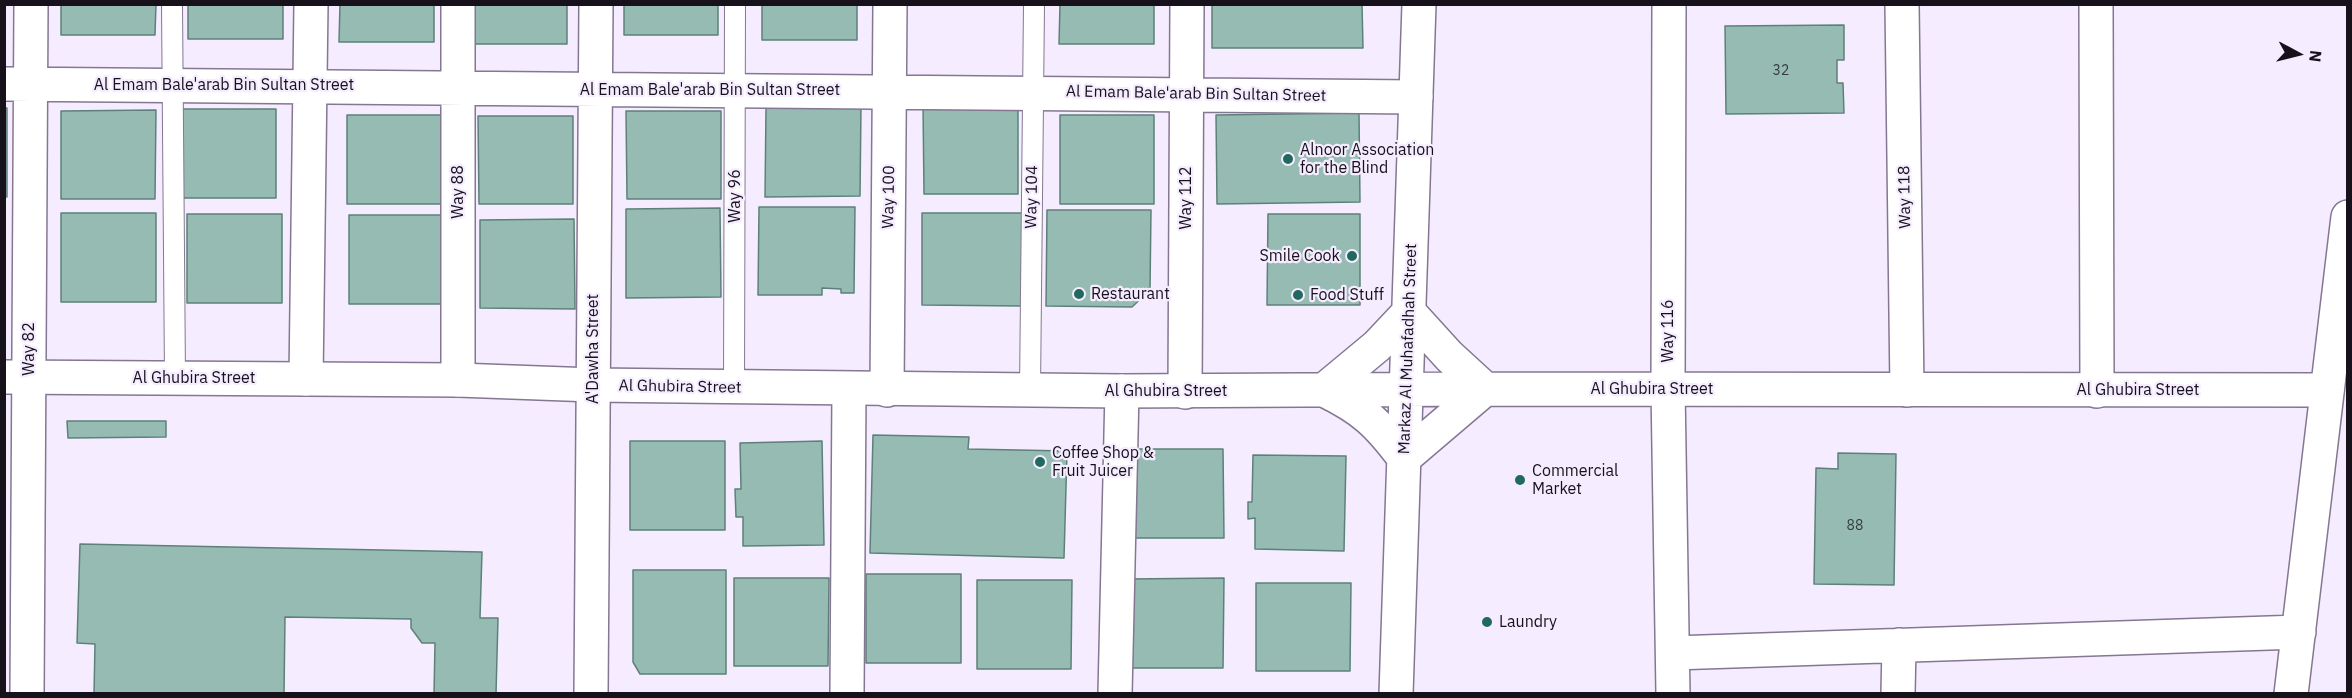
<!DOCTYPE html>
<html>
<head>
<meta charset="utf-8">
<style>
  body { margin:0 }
  #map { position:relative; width:2352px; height:698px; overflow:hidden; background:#f5edff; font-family:"IBM Plex Sans",sans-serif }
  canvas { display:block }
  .frame { position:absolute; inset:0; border:6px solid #16111b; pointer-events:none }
  .north { position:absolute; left:2268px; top:24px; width:60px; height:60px; -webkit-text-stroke:4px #f5edff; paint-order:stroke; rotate:97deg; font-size:16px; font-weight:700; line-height:24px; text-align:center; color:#16111b }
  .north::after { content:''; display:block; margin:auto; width:21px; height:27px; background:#16111b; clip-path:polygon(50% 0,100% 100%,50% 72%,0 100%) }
</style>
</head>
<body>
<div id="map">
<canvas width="2352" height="698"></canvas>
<div class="frame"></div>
<div class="north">N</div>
</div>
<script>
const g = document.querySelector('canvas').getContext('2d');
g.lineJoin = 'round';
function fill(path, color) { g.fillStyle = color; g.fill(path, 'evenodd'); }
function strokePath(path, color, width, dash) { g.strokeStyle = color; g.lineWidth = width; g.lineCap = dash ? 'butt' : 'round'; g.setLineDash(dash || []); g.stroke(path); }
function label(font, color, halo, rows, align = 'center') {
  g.font = font + ' "IBM Plex Sans",sans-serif'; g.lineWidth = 4.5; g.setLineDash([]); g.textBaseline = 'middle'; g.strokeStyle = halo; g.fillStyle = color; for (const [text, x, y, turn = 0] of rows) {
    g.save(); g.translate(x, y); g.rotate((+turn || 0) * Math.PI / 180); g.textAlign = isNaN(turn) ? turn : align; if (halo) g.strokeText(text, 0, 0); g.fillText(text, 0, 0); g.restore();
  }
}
const building = new Path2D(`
  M61,4H156L155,35H61Z
  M188,4H283V39H188Z
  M340,4H434V42H339Z
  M472,4H567V44H472Z
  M624,4H718V35H624Z
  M762,4H857V40H762Z
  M1060,4H1154V44H1059Z
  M1212,4H1362L1363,48H1212Z
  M1844,25V60H1837V83H1843L1844,113L1726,114L1725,26Z
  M923,105H1018V194H924Z
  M861,107L860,196L765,197L766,108Z
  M4,108H7V197H4Z
  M182,109H276V198H181Z
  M156,110L155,199H61V111Z
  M626,111H721V199H627Z
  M1359,113L1360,202L1217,204L1216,115Z
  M347,115H442L441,204H347Z
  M1060,115H1154V204H1060Z
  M478,116H573V204H479Z
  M759,207H855L854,293H841V289L822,288V295H758Z
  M720,208L721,297L626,298V209Z
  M1047,210H1151L1150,290L1132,307L1046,306Z
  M61,213H156V302H61Z
  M922,213H1022V306L922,305Z
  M187,214H282V303H187Z
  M1268,214H1360V305H1267Z
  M349,215H443L444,304H349Z
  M574,219L575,309L480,308V220Z
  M67,421H166V437L68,438Z
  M873,435L969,437L968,449L1067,451L1064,558L870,553Z
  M630,441H725V530H630Z
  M822,441L824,545L743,546V517H736L735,489H741L740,443Z
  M1129,449H1223L1224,538H1129Z
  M1838,453L1896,454L1894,585L1814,584L1816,468L1838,469Z
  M1253,455L1346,456L1344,551L1255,549V518L1248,519V502H1252Z
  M80,544L482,552L480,618H498L496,694H434L435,643H422L411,628V619L285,617L284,694H94L95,644L77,643Z
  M633,570H726V674H640L633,662Z
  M866,574H961V663H866Z
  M734,578H829L828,666H734Z
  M1224,578L1223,668H1129V579Z
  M977,580H1072L1071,669H977Z
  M1256,583H1351L1350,671H1256Z`);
const service = new Path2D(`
  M172,4L175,378
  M734,388L735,4
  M1030,390L1034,4`);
const minor = new Path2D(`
  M458,4V380
  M1669,4L1668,389L1673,694
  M1902,4L1907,390
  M2096,4L2097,391
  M4,84L1416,97
  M306,379L311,4
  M887,390L890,4
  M1185,392L1187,4
  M1673,653L2299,632
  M27,694L31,4
  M591,694L596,4
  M847,694L849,389
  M1115,694L1122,391
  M1898,694L1899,645
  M2291,694L2348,217`);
const tertiary = new Path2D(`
  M1409,312L1449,356L1485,389L1404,458C1378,423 1363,409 1324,390L1377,346Z
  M4,377L458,380L593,385L1122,391L1485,389L2327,390
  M1396,694L1419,4`);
const markers = [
  [1288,159,6,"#21695e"],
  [1352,256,6,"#21695e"],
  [1079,294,6,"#21695e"],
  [1298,295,6,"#21695e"],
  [1040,462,6,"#21695e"],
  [1520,480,6,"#21695e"],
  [1487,622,6,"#21695e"]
];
const numberNames = [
  ["32",1781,71],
  ["88",1855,526]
];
const streetNames = [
  ["Al Emam Bale'arab Bin Sultan Street",224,85],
  ["Al Emam Bale'arab Bin Sultan Street",710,90],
  ["Al Emam Bale'arab Bin Sultan Street",1196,94,1],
  ["Way 88",458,192,-90],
  ["Way 96",735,196,-90],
  ["Way 100",889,197,-89],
  ["Way 104",1032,197,-89],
  ["Way 118",1905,197,-91],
  ["Way 112",1186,198,-90],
  ["Way 116",1668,331,-90],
  ["Way 82",29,349,-90],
  ["A'Dawha Street",593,349,-90],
  ["Markaz Al Muhafadhah Street",1408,349,-88],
  ["Al Ghubira Street",194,378],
  ["Al Ghubira Street",680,387,1],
  ["Al Ghubira Street",1652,389],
  ["Al Ghubira Street",2138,390],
  ["Al Ghubira Street",1166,391]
];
const poiNames = [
  ["Alnoor Association",1300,150],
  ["for the Blind",1300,168],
  ["Smile Cook",1340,256,"right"],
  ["Restaurant",1091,294],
  ["Food Stuff",1310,295],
  ["Coffee Shop &",1052,453],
  ["Fruit Juicer",1052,471],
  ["Commercial",1532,471],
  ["Market",1532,489],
  ["Laundry",1499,622]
];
fill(building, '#96bbb3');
strokePath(building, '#5d817a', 1.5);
strokePath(service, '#847792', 22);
strokePath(minor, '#847792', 36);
strokePath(tertiary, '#847792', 36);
strokePath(service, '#fff', 20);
strokePath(minor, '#fff', 33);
strokePath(tertiary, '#fff', 33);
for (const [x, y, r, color] of markers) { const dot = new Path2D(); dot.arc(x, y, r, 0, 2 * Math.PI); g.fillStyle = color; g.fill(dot); strokePath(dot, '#f5edff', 2); }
label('14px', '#363c41', null, numberNames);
label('16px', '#16111b', '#f5edff', streetNames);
label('16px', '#16111b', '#f5edff', poiNames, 'left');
</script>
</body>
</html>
